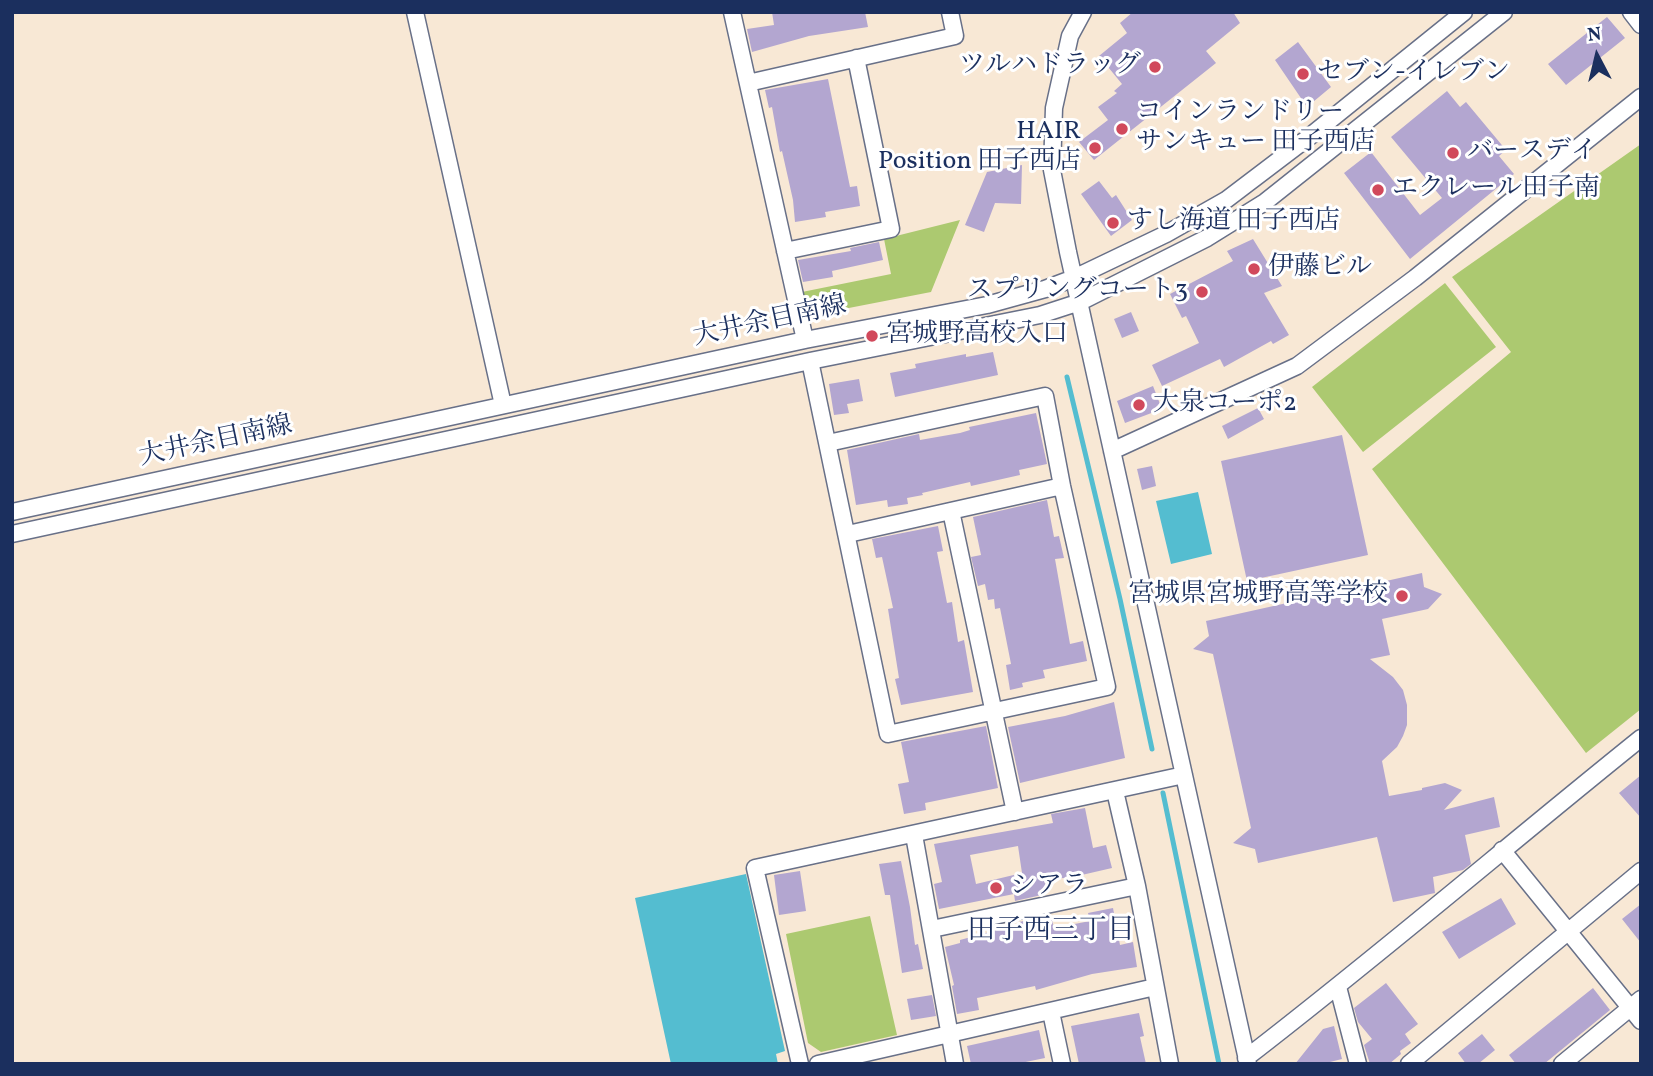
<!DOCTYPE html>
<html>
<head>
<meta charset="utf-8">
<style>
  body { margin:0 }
  #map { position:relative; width:1653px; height:1076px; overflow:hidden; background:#f8e8d5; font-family:Vollkorn,serif }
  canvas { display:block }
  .frame { position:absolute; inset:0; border:14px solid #1b2f5e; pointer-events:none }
  .north { position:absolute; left:1562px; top:21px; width:70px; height:70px; -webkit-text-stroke:5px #fff; paint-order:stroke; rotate:353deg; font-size:19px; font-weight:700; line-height:28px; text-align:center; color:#1b2f5e }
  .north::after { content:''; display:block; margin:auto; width:24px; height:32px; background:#1b2f5e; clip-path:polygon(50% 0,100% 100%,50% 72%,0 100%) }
</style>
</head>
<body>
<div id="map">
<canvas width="1653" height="1076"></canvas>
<div class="frame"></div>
<div class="north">N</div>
</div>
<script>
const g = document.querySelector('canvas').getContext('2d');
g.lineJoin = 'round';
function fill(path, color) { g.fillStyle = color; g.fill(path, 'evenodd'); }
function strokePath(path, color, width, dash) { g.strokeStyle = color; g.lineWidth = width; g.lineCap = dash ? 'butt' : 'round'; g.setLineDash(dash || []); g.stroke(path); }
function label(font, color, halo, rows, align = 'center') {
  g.font = font + ' Vollkorn,"Noto Serif JP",serif'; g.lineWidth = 6; g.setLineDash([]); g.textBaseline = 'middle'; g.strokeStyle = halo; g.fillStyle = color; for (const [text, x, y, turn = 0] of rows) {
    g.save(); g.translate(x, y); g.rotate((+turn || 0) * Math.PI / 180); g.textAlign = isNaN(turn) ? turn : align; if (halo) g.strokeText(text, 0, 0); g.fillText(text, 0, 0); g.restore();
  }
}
const green = new Path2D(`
  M1641,144V709L1586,753L1372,469L1511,352L1452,277Z
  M960,220L931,292L818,314L806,310L802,292L891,274L884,239Z
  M1445,283L1496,347L1363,452L1312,387Z
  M870,916L897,1035L821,1052L808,1043L786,934Z`);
const water = new Path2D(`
  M1198,492L1212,554L1171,564L1156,501Z
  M746,874L785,1051L776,1054L778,1064H671L635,898Z`);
const stream = new Path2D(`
  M1067,377L1120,599L1152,749
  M1163,793L1219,1064`);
const building = new Path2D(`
  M772,12H865L868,27L809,36L752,52L747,29L774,25Z
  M1133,12H1233L1240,23L1206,51L1216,63L1094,160L1079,142L1108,120L1098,107L1117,93L1114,91L1122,84L1099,56L1127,33L1120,23Z
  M1607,17L1625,38L1566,85L1548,64Z
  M1298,42L1331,87L1307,107L1275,60Z
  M828,79L850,187L857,186L860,206L825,212L826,217L795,222L793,200L782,151L780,152L772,107L769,108L765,90Z
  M1447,91L1460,107L1466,102L1506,150L1499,156L1514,174L1410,259L1344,173L1371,152L1420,215L1442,198L1391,137Z
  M1022,165L1021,204L995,203L984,232L965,225L987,172Z
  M1099,181L1112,198L1116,195L1132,220L1111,236L1081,194Z
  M1253,239L1282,286L1264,293L1289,335L1273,344L1271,341L1224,367L1220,359L1162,386L1152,365L1199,343L1186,316L1182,318L1170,294L1233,261L1227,251Z
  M879,242L883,260L832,271L833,277L803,282L798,260L851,251L850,248Z
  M1131,312L1139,331L1122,338L1114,319Z
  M993,352L998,375L895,397L890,373L916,368L915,364L966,354V357Z
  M859,379L863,401L847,404L849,413L834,415L829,384Z
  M1153,386L1162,409L1125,423L1117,401Z
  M1258,408L1264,419L1228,439L1222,426Z
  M1036,413L1047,464L1019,470L1020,475L971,486L970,482L922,493L923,495L907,498L908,504L888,507L887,500L856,505L847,450L919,434L920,440L960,433L970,430L969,427Z
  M1342,435L1368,555L1247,581L1221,461Z
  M1152,466L1156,486L1142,490L1137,469Z
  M1047,500L1054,537L1059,536L1064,558L1055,559L1070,644L1083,641L1087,661L1043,670L1045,678L1022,683L1023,687L1010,690L1006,665L1011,664L1000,608L995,609L994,599L988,600L985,584L978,586L971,557L981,555L973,517Z
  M938,526L943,551L937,552L947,603L952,602L958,642L964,640L973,692L901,705L895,679L899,678L888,609L893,608L882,557L876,558L872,539Z
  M1422,573L1424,587L1442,594L1428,609L1382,619L1390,655L1370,659L1393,677L1403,690L1407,705V725L1403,736L1397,747L1382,761L1389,796L1422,790V788L1445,783L1462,790L1444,810L1494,797L1500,827L1465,835L1471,864L1463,870L1433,877L1435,893L1393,902L1377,837L1258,863L1255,849L1233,843L1251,828L1213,654L1193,649L1209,636L1206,621Z
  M1114,702L1125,758L1020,783L1008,727L1065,716Z
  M986,726L998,788L925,803L926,810L904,814L898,784L909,782L901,742Z
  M1641,775V818L1619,793Z
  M1085,808L1093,848L1106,845L1112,868L1073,877L1045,880L1046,894L1015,901L1014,894L939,909L934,884L942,882L934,844L1053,823L1051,814ZM1018,846L1022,873L976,884L970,855Z
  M901,861L910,907L915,945L918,944L923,969L902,973L890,895H885L879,864Z
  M800,871L806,911L779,915L774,875Z
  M1501,898L1516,924L1459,959L1442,932Z
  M1641,904V943L1622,919Z
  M1113,908L1120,945L1133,942L1137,967L1092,974L1036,990L1035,986L977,998L979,1010L957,1014L952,986L954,985L945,947L960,943V940L1019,924V922L1051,915L1054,928L1090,921L1088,913Z
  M1386,983L1418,1024L1405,1034L1411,1043L1400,1051L1401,1054L1389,1064H1370L1364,1045L1372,1039L1358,1022L1354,1008Z
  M1593,988L1610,1010L1544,1064H1516L1509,1055Z
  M932,995L936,1016L911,1020L907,999Z
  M1139,1013L1144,1036L1140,1037L1146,1064H1079L1071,1026Z
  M1334,1026L1342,1059L1322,1064H1295L1323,1029Z
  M1039,1030L1045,1058L1016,1064H971L967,1046Z
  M1482,1034L1495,1050L1478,1064H1466L1458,1053Z`);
const minor = new Path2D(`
  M415,12L503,405
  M732,12L805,340
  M1083,12L1070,36L1054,108L1052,170L1068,252L1248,1064
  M1631,12L1641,25
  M748,83L955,36L950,12
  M785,251L891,229L856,58
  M810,361L888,734L1107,687L1062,486L1045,396L828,443
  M1112,451L1297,366L1415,278L1641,97
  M951,511L1015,812
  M12,512L805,340L987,305L1045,289L1074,278L1166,234L1226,200L1309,137L1464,12
  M12,534L810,361L1040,315L1080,302L1207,238L1265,202L1504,12
  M848,534L1062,486
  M1115,791L1137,886L1170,1064
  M914,835L955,1064
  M1502,850L1641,1021
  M932,929L1137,886
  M1338,987L1358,1064
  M1051,1012L1062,1064
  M1246,1058C1380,955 1509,844 1641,738
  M800,1064L755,868L1184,775
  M818,1064L1155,987
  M1409,1064L1641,871
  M1562,1064L1641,999`);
const markers = [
  [1155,67,7,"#d1495b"],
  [1303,74,7,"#d1495b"],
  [1122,129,7,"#d1495b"],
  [1095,148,7,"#d1495b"],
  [1453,153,7,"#d1495b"],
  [1378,190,7,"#d1495b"],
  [1113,223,7,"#d1495b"],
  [1254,269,7,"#d1495b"],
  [1202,292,7,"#d1495b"],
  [872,336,7,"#d1495b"],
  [1139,405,7,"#d1495b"],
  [1402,596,7,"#d1495b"],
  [996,888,7,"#d1495b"]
];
const poiNames = [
  ["ツルハドラッグ",1141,67,"right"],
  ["セブン-イレブン",1317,74],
  ["コインランドリー",1136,114],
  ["サンキュー 田子西店",1136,144],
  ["HAIR",1081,133,"right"],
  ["Position 田子西店",1081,163,"right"],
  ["バースデイ",1467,153],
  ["エクレール田子南",1392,190],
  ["すし海道 田子西店",1127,223],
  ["伊藤ビル",1268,269],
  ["スプリングコート3",1188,292,"right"],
  ["宮城野高校入口",886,336],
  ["大泉コーポ2",1153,405],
  ["宮城県宮城野高等学校",1388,596,"right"],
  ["シアラ",1010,888]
];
const streetNames = [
  ["大井余目南線",770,323,-12],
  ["大井余目南線",216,443,-12]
];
const neighbourhoodNames = [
  ["田子西三丁目",1051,933]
];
fill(green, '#acc970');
fill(water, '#54bdd0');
strokePath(stream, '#54bdd0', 5);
fill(building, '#b3a6d0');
strokePath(minor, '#687088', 19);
strokePath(minor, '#fff', 16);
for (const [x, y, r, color] of markers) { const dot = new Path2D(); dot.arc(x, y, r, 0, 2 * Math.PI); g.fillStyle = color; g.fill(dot); strokePath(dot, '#fff', 2.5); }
label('26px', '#1b2f5e', '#fff', poiNames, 'left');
label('26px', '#1b2f5e', '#fff', streetNames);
label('28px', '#1b2f5e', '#fff', neighbourhoodNames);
</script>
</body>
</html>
